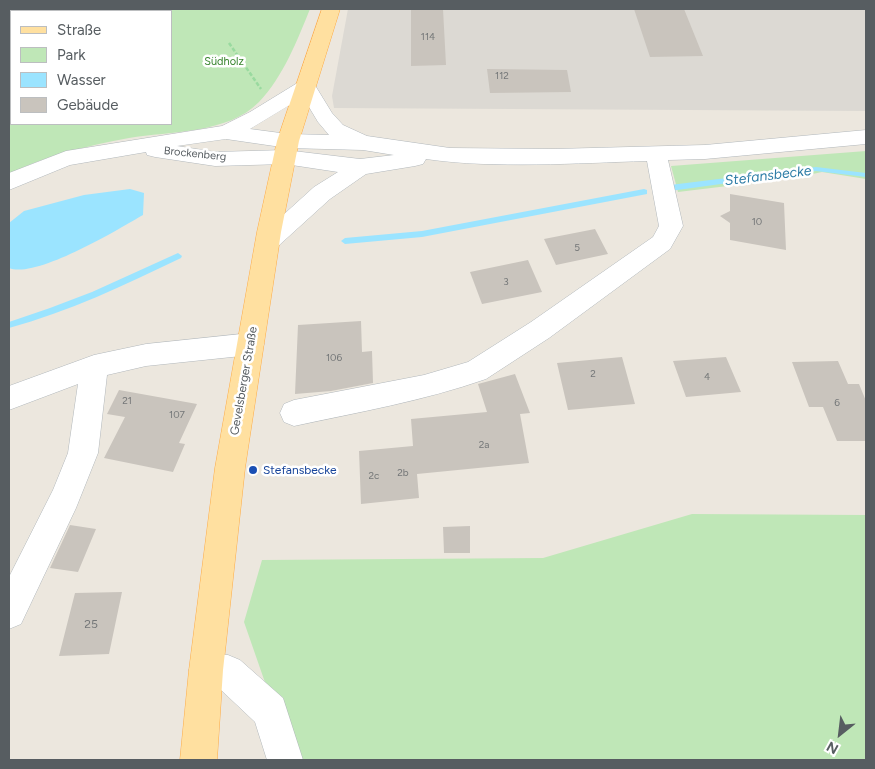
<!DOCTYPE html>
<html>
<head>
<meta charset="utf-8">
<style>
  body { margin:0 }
  #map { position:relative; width:875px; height:769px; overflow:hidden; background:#ece7de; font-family:Figtree,sans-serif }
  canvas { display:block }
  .frame { position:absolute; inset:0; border:10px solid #575d61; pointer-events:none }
  .legend { position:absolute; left:10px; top:10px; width:162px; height:115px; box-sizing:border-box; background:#fff; border:1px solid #bcbec0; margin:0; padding:6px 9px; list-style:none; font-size:15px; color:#575d61 }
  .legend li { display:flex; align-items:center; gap:10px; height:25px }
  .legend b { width:25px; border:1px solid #bcbec0 }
  .north { position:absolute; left:815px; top:709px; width:50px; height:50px; -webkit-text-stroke:4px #fff; paint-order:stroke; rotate:209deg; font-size:14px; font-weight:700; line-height:20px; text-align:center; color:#575d61 }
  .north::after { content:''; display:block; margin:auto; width:18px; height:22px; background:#575d61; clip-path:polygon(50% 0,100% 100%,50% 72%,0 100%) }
</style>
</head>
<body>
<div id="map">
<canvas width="875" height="769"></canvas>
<div class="frame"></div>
<ul class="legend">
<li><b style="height:6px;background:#ffe0a0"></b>Straße</li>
<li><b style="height:14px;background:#bfe7b7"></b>Park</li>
<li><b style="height:14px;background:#9be4ff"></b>Wasser</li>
<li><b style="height:14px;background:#c9c4bd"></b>Gebäude</li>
</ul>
<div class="north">N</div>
</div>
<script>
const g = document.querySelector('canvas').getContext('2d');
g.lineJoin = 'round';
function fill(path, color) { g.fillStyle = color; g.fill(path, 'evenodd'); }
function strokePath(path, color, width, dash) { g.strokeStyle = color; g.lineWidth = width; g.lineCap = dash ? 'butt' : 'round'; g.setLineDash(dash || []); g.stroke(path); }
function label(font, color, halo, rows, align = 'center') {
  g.font = font + ' Figtree,sans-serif'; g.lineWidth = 5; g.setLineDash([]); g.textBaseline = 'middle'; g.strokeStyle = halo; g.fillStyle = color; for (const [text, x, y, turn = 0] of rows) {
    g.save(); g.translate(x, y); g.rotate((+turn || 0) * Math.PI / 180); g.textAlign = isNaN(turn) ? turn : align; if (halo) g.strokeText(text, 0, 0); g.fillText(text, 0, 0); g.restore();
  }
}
const industrial = new Path2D(`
  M348,9H866V111L334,108L332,96Z`);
const green = new Path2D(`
  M9,9H310C297,41 283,77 259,102C228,134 170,131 129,138C87,146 47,155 9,174ZM11,11H171V124H11Z
  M866,151V179L822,172L794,178L678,192L671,166Z
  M692,514L866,515V760H292L244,622L262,560L543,558Z`);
const water = new Path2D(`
  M130,189L144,193L143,215C117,230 36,279 9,268V223L24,211L84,195Z`);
const stream = new Path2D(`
  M816,167L866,173V177L816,171L670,191L666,188L670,185Z
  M644,189L647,190V194L422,237L345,244L341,241L345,238L422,231Z
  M178,253L182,256L181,258C125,285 68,312 9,328V322L50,308L92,292Z`);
const building = new Path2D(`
  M411,9H443L446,65L411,66Z
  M634,9H684L703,56L650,57Z
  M487,69L567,70L571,92L490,93Z
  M730,194L784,203L786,250L730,240V223L720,216L730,211Z
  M595,229L608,254L556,265L544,239Z
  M528,260L542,292L482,304L470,272Z
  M361,321L362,352L372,351L373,383L331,391L295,394L298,325Z
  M622,357L635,404L568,410L557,363Z
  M726,357L741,392L686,397L673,361Z
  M838,361L848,384H859L866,401V441H837L823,407H809L792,362Z
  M515,374L530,413L520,414L529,463L417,474L419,498L361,504L359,451L413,446L411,419L487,412L478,384Z
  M119,390L197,404L179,443L185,444L173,472L104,458L125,417L107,414Z
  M70,525L96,529L78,572L50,568Z
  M470,526V553H444L443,527Z
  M122,592L109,654L59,656L75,593Z`);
const path = new Path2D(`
  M229,43L261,89`);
const minor = new Path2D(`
  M306,80L313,82L332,113L343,125L367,136L450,148L554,149L705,145L866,130V144L705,159L668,160L683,226L670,249L549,338L486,379C423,401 359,412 294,426L284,422L280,413L284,404L294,400L424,375L468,362L531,322L653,237L659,226L647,161C576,163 496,169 426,159L423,164L415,166L366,174L330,199L276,248L268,251L260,248L256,242L260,236L314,187L338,172L285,164L215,166L155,157L147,155L146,152L70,165L9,190V173L66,151L222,126L250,112L299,82ZM303,97L318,122L329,135L288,134L250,129ZM226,139L288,148L363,150L394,155L360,159L285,150L215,152L177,146Z
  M251,333L260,336L264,344L260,352L251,355L146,366L107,375L98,453L76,508L21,624L9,629V577L53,490L68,453L78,384L9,410V386L94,355L146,344Z
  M206,653L228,655L240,660L283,698L303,760H267L255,722L220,689L206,687L194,682L189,670L194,658Z`);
const major = new Path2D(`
  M322,9H340L299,141L281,232L245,468L223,670L217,760H180L189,670L215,468L257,232L277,141Z`);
const markers = [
  [253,470,5,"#1a4fb4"]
];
const numberNames = [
  ["114",428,37],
  ["112",502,76],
  ["10",757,222],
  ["5",577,248],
  ["3",506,282],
  ["106",334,358],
  ["2",593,374],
  ["4",707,377],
  ["21",127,401],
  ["6",837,403],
  ["107",177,415],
  ["2a",484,445],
  ["2b",403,473],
  ["2c",374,476]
];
const farParknames = [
  ["Südholz",224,62]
];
const farStreetnames = [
  ["Brockenberg",195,154,6]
];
const streetNames = [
  ["Gevelsberger Straße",244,381,-80]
];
const transitNames = [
  ["Stefansbecke",263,470]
];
const nearNumbernames = [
  ["25",91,624]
];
const waterNames = [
  ["Stefansbecke",768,176,-7]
];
fill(industrial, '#dcd9d3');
fill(green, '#bfe7b7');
fill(water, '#9be4ff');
fill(stream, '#9be4ff');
fill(building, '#c9c4bd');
strokePath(minor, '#b1b7bb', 1);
strokePath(major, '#fdab46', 1);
strokePath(path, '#99da9f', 2.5, [4, 2]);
fill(minor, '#fff');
fill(major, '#ffe0a0');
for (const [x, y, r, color] of markers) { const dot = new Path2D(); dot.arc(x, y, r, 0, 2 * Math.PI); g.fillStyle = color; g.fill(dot); strokePath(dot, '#fff', 2); }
label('10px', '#747778', null, numberNames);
label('11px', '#37842d', '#fff', farParknames);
label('11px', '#575d61', '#fff', farStreetnames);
label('12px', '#575d61', '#fff', streetNames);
label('12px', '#164399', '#fff', transitNames, 'left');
label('12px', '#747778', null, nearNumbernames);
label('italic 14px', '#2e7da7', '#fff', waterNames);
</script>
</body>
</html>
